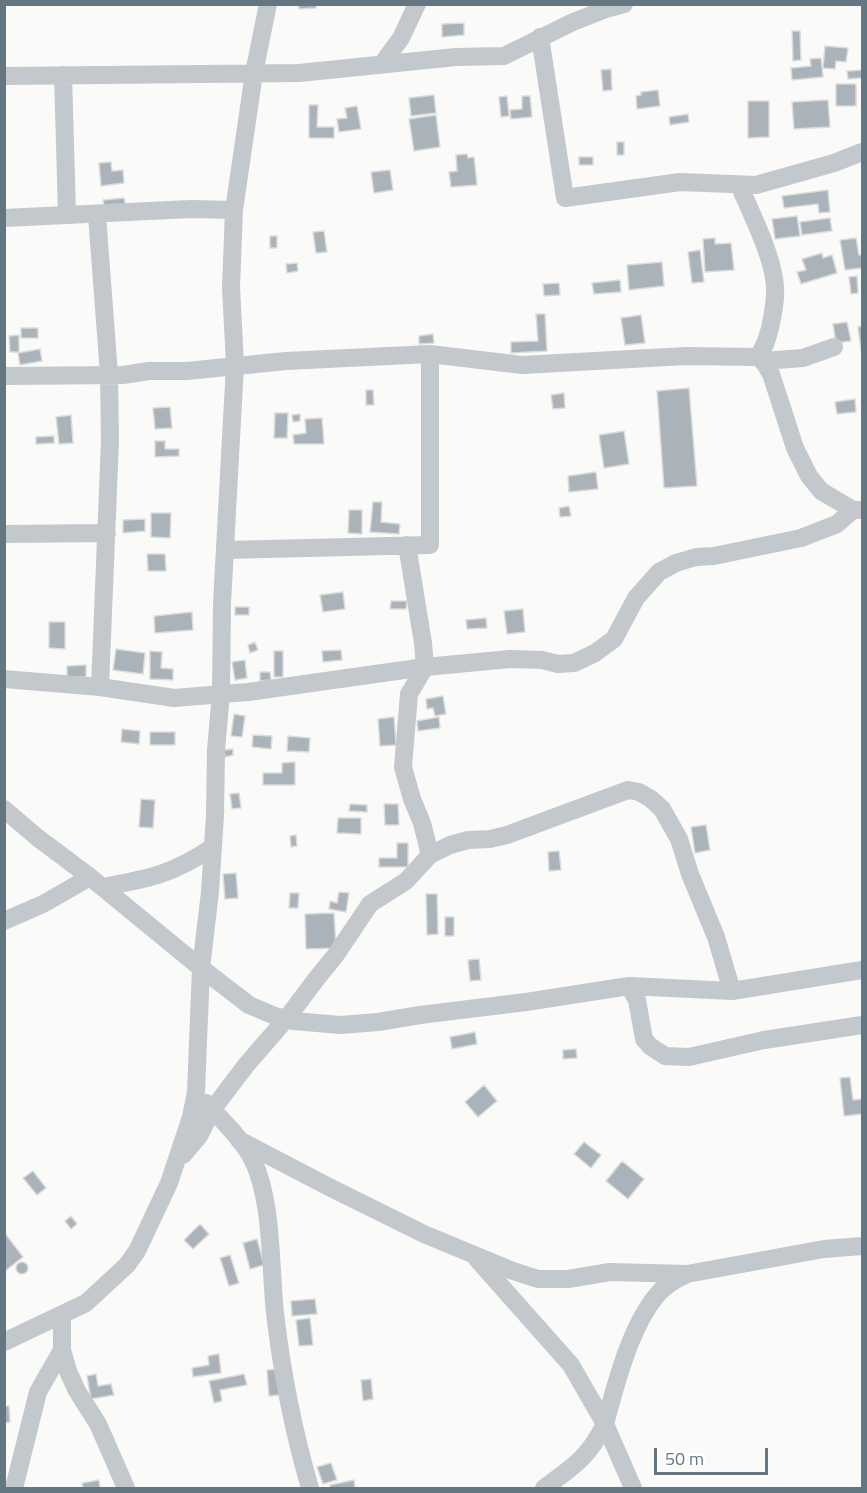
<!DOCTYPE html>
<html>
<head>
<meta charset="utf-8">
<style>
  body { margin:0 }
  #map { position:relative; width:867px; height:1493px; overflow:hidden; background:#fafaf8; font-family:"Titillium Web",sans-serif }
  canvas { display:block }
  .frame { position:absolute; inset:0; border:6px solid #657683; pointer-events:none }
  .scale { position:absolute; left:654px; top:1448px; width:114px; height:27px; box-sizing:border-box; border:3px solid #657683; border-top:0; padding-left:8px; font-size:18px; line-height:21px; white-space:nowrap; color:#657683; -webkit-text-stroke:4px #fff; paint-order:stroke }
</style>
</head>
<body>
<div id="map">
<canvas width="867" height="1493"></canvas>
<div class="frame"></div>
<div class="scale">50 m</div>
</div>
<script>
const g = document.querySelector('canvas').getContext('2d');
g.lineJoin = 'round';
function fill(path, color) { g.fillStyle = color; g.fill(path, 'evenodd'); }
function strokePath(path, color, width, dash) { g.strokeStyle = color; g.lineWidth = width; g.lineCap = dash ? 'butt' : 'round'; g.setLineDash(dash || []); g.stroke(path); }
const building = new Path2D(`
  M299,4H316V8L299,9Z
  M464,23V35L442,37V24Z
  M792,31H800L801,60L793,61Z
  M825,46L848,48L846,62L836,61L835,69L823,68Z
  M821,58L823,77L792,80L791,68L811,66L810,59Z
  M611,69L612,90L603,91L601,70Z
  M862,70V78L848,79L847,71Z
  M836,84H856V106H836Z
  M658,90L660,106L637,109L636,96L641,95V92Z
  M434,95L436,113L411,116L409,98Z
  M507,96L509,116L501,117L499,97Z
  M522,96H530L532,117L511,119L510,110L522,109Z
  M828,100L830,127L794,129L792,102Z
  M748,101H769V137L748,138Z
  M309,105H318L317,127H334V138H309Z
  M357,106L361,129L339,132L337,119L347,118L345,108Z
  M688,114L689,122L670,125L669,117Z
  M436,115L440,147L414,151L409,119Z
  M617,142H624V155H617Z
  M467,154L468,158L474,157L477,185L451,187L449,172L457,171L456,155Z
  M579,157H593V165H579Z
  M111,162L112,171L123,170L124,183L101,186L99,163Z
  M390,170L393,190L374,193L371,172Z
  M828,190L830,212L819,213L818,204L784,208L782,196Z
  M124,198L126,207L105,210L103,200Z
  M797,216L800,236L775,239L772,219Z
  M830,218L832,231L802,235L800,222Z
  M324,231L327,252L316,253L313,232Z
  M270,236H277V248H270Z
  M715,238V244L731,243L734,270L705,272L703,239Z
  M856,238L859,255H862V268L845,270L840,240Z
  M700,250L704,282L692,283L688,252Z
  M822,253L823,258L832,255L837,273L801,284L797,272L806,270L802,259Z
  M662,262L664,286L629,290L627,265Z
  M297,263L298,271L287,273L286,264Z
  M857,276L858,293L851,294L849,277Z
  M620,280L621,292L594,294L592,283Z
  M559,283L560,295L544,296L543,284Z
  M536,314H545L547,351L511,353V342L538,341Z
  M641,315L645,343L625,345L621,318Z
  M847,322L851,341L836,343L833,324Z
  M862,326V350H861L858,327Z
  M21,328H38V338H21Z
  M433,334L434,343L419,344V336Z
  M19,335V352H10L9,336Z
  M40,349L42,361L20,365L18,353Z
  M689,388L697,486L664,488L657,391Z
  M366,390H373L374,405H366Z
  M564,393L565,408L553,409L551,395Z
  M855,399L856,412L837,414L835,402Z
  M170,407L172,428L155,429L153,408Z
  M275,413H288L287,438H274Z
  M300,414V421L293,422L292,415Z
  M71,415L73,443L59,444L56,417Z
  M322,418L324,444H294L293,435L306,433L305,419Z
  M624,431L629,464L604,468L599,435Z
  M54,436V443L36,444V437Z
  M155,441H165V449H179V456L155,457Z
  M596,472L598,489L569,492L568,476Z
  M373,502H382L381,522L400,524L399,534L370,532Z
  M569,506L571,516L560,517L559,508Z
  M349,510H362V534L348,533Z
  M151,513H171L170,538L151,537Z
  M145,519V531L123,533V520Z
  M147,554H165L166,571H148Z
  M343,592L345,609L323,612L320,595Z
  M391,601H407L406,609H390Z
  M235,607H249V615H235Z
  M523,609L525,632L507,634L504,611Z
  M192,612L193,630L155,633L154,616Z
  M486,618L487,628L467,629L466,620Z
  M49,622H65V649L49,648Z
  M255,642L258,650L250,653L248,645Z
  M116,649L145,653L143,674L113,670Z
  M341,650L342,660L323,662L322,651Z
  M150,651L162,652L161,668L173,669V680L150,679Z
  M274,651H283V677H274Z
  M245,660L247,678L235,680L232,662Z
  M86,665V677H67V666Z
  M260,672H270L271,680L260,681Z
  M443,696L446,714L435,716L433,708L427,709L426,699Z
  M234,714L245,716L242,737L231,736Z
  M394,717L396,745L380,746L378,719Z
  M439,717L440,728L418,731L417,721Z
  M122,729L140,731L139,744L121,742Z
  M150,732H175V745H150Z
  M253,735L272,736L271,749L252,747Z
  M288,736L310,738L309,752L287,751Z
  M233,749V755L225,757L224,750Z
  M295,762V785H263V773H282V763Z
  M239,793L241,808L232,809L230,794Z
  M141,799L155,800L153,828L139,827Z
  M350,804L367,805V812L349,811Z
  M384,804H398L399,825H385Z
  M338,818H361V834L337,833Z
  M706,825L710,850L695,853L691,827Z
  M296,835L297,846L291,847L290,836Z
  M397,843H408V867H379V858H397Z
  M559,851L561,870L549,871L548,852Z
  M236,873L238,898L225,899L223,874Z
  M339,892L349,893L346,912L329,909L330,901L337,903Z
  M290,893H299L298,908H289Z
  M426,894H437L438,934L427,935Z
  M334,913L336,948L306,949L305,914Z
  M445,917H454V936H445Z
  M479,959L481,980L470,981L468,960Z
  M475,1032L477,1044L452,1049L450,1037Z
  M576,1049L577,1058L563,1059V1050Z
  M850,1077L853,1100L862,1099V1114L844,1116L840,1078Z
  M484,1085L497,1101L478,1117L465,1102Z
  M584,1142L601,1155L591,1168L574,1154Z
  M622,1161L644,1179L628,1199L606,1181Z
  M33,1171L46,1188L37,1195L23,1178Z
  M71,1216L77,1224L71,1229L65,1221Z
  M200,1224L209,1234L193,1249L184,1240Z
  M4,1232L23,1257L5,1271H4Z
  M257,1239L264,1265L250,1269L243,1243Z
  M230,1255L239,1283L229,1286L220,1258Z
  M16 1268a6 6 0 1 1 12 0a6 6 0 1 1-12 0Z
  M315,1299L317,1314L292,1316L291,1301Z
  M310,1318L313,1345L299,1346L296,1320Z
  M219,1354L221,1373L193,1377L192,1368L209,1365L208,1356Z
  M279,1369L281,1395L269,1396L267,1370Z
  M96,1374L98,1386L111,1384L114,1395L91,1399L87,1376Z
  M244,1374L247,1385L220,1390L222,1401L214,1403L209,1381Z
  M371,1379L373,1399L363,1401L361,1380Z
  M4,1406H9L10,1422L4,1423Z
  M331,1463L337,1480L323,1484L317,1467Z
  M99,1480L100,1488H83L82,1483Z
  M354,1480L355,1488H330V1485Z`);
const minor = new Path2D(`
  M540,37L565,198L680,182L756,185L834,163L862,152
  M382,64L401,38L417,4
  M63,75L67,214
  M4,76L299,73L456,57L504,56L573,22L606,9L624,4
  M739,185C751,213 773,256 775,286C776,300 773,314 770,328C767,338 765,349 757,357
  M97,215L109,374L110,440L100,687
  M4,218L191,209L234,210
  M763,361L803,358L834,347
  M4,376L123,375L149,371H187L286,361L430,354L522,365L686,356L757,357L763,361L771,374L795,448L809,476L821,491L853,510H862
  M4,534L107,533
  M407,545L423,643L425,667L409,694L403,767L412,799L422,823L430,855
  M225,550L430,545V354
  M4,679L100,687L174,698L248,692L425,667L510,659L542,660L558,664L574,663L595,653L614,639L636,598L659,572L676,563L696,557L714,556L801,538L837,524L853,510
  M4,809L38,838L90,877L201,968L249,1005L275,1016L294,1021L340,1025L378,1022L420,1015L526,1002L629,986L732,991L862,970
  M102,887C149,879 173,874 213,847
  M4,921L43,904L90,877
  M629,986L637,1000L644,1039L650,1046L665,1056L689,1057L764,1040L862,1025
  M206,1103C221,1119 239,1136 250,1155C273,1195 270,1267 275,1313C282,1373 293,1430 310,1488
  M239,1140L329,1187L424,1234L513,1271L538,1279H568L610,1272L687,1274
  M183,1155L199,1136L212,1110L247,1064L287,1018L317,978L335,956L370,904L406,881L430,855L450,845L468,840L490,839L507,835L628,790L639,792L651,799L662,809L679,839L690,874L716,937L732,991
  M477,1259L571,1365L605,1424L633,1488
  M62,1315V1350L68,1371L77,1391L98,1424L126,1488
  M4,1342L86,1303L127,1265L137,1251L169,1183L191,1117L196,1092L201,968L210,892L215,816L216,750L221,693L222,603L235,365L231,287L234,210L254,73L268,4
  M14,1488L38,1392L62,1350
  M544,1488C573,1467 589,1457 605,1424C616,1384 630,1327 657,1295C665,1285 676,1279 687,1274L824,1249L862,1246`);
fill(building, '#aab3b9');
strokePath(building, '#dcdcda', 1.5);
strokePath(minor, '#c3c8cc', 18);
</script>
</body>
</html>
